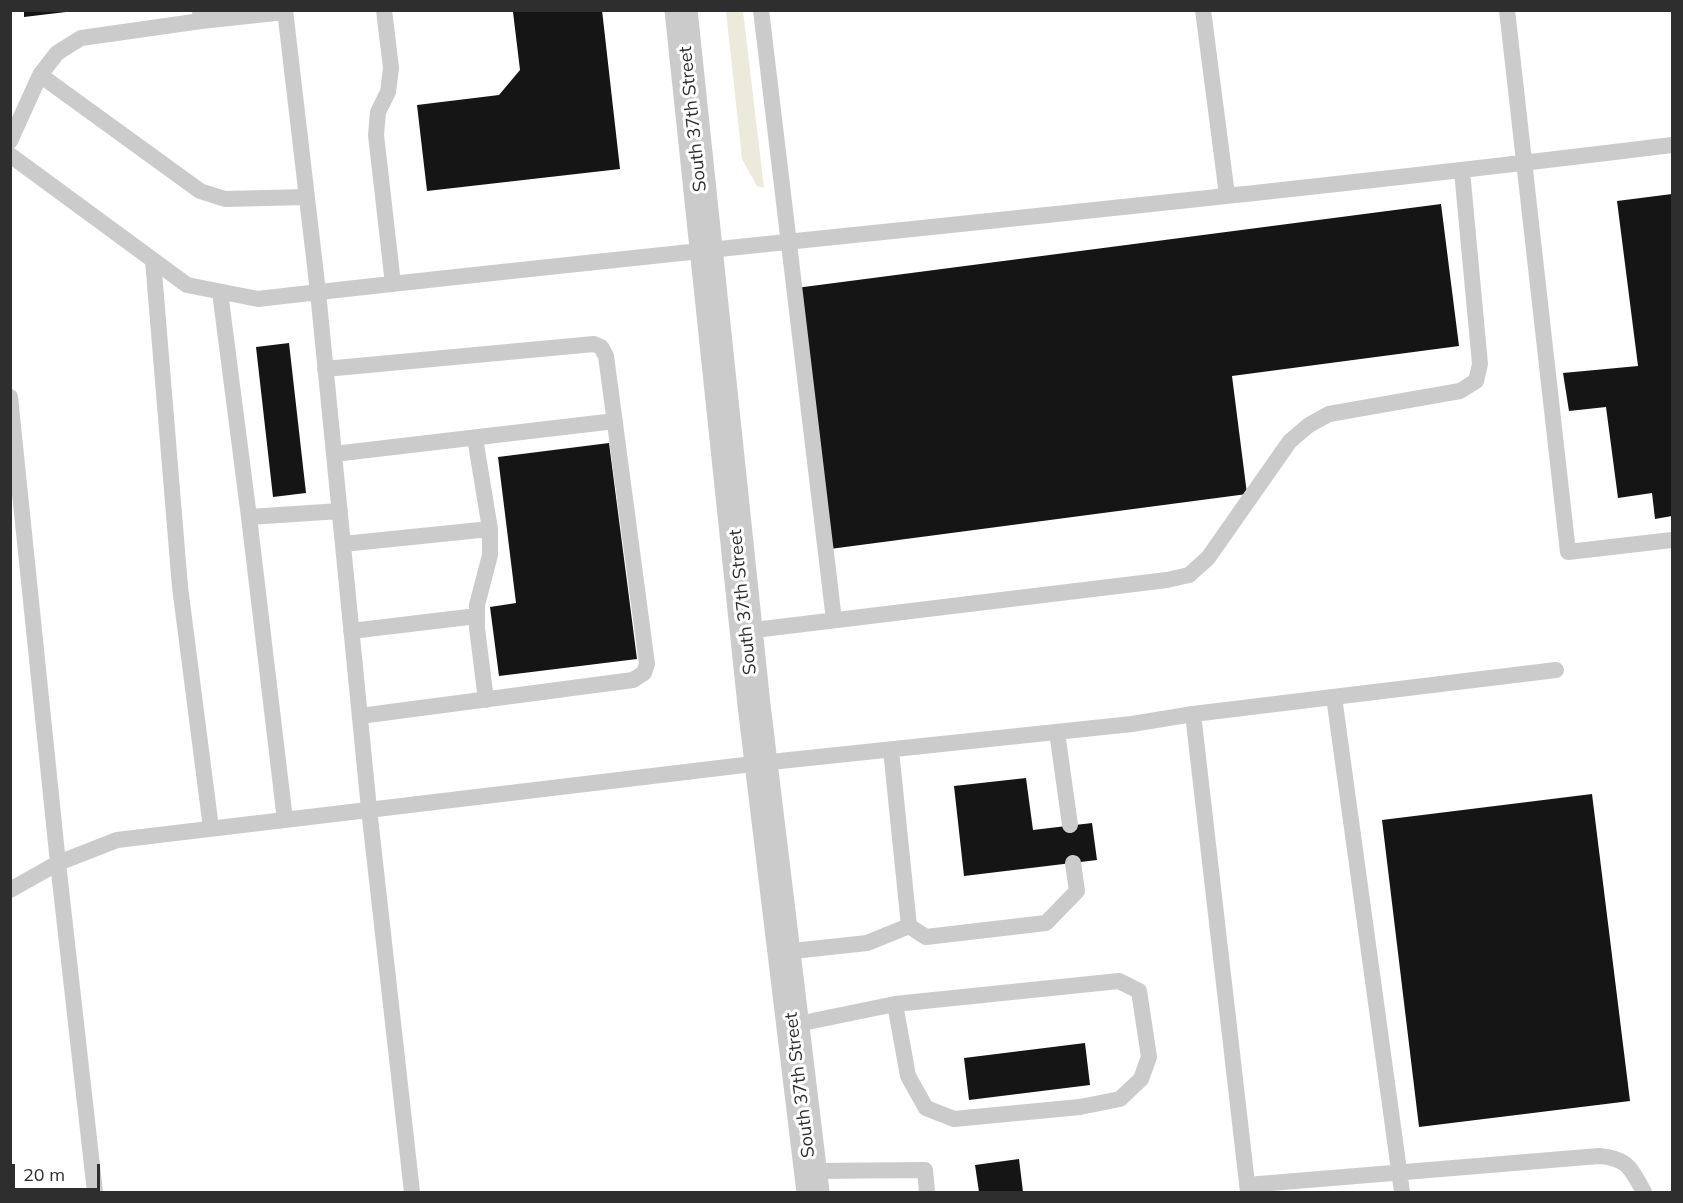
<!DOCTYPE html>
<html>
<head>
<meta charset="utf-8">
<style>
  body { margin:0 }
  #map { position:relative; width:1683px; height:1203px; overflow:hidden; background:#fff; font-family:Mulish,sans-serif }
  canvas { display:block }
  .frame { position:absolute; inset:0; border:12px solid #2e2e2e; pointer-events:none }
  .scale { position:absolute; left:12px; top:1164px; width:88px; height:27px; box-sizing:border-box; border:3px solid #2e2e2e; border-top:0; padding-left:8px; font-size:18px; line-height:21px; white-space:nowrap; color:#2e2e2e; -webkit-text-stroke:4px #fff; paint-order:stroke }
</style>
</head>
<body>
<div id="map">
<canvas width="1683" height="1203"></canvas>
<div class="frame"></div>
<div class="scale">20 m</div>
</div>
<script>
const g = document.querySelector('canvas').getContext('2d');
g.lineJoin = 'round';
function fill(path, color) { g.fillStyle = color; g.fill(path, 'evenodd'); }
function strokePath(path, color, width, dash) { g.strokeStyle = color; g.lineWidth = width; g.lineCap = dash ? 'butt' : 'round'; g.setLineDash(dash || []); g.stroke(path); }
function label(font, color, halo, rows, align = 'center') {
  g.font = font + ' Mulish,sans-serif'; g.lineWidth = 6; g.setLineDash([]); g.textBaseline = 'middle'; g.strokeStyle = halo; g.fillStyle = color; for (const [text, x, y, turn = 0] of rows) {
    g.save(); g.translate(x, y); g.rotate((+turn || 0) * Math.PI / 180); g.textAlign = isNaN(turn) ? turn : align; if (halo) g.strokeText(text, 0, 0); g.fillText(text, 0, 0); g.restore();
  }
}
const green = new Path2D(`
  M726,11H743L764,188L757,186L742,159Z`);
const building = new Path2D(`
  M24,10H66V12L24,17Z
  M526,10H602L620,169L427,191L417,105L499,95L520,70L513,12Z
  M1672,194V516L1655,519L1652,493L1618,498L1606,407L1569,411L1563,373L1638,366L1617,201Z
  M1441,204L1459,346L1232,376L1247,494L830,549L796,288Z
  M289,343L306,493L273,497L256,347Z
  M609,443L637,659L499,676L490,607L516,603L498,457Z
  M1026,778L1033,830L1092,823L1097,860L964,876L954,786Z
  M1592,794L1630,1101L1419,1127L1382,820Z
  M1085,1043L1090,1085L969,1100L964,1058Z
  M1019,1159L1023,1192H979L975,1165Z`);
const service = new Path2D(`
  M285,10L318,292L369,809L412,1192
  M384,10L391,68L388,92L378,112L376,135L393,284
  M761,10L834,620
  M1203,10L1227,195
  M1507,10L1568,552L1672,540
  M200,11L201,21L285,12
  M40,75L200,191L225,199L307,197
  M10,141L40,75L57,53L81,38L201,21
  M10,155L187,285L258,299C729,245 1202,203 1672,145
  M153,260L180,587L211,828
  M220,292L249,517L340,511
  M325,369L594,344L601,347L606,356L647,664L644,673L633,680L360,716
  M10,397L58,863L95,1192
  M475,438L490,529V555L477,605V628L486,700
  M334,454L615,421
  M249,517L285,820
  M343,544L490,529
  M351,631L477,616
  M746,631L1167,580L1189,575L1208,558L1290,441L1309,425L1329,414L1460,391L1476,381L1480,364L1462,171
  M1334,697L1402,1192
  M1193,714L1556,670
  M1057,732L1070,825
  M891,750L909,926
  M10,890L58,863L117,840L761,763L1132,724L1193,714L1248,1192
  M909,926L926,937L1046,923L1077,891L1073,863
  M784,952L867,943L909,926
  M793,1025L895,1004L1119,981L1139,991L1149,1057L1141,1079L1120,1099L1080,1107L954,1119L926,1108L908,1076L895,1004
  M811,1171L925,1170L927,1192
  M1247,1185L1599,1156C1628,1158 1631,1169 1644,1192`);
const tertiary = new Path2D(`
  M681,10L754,705L813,1192`);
const streetNames = [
  ["South 37th Street",693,119,-96],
  ["South 37th Street",743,602,-96],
  ["South 37th Street",800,1085,-97]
];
fill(green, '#eceada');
fill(building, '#151515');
strokePath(service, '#cbcbcb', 16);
strokePath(tertiary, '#cbcbcb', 33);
label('18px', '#2e2e2e', '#fff', streetNames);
</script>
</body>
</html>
